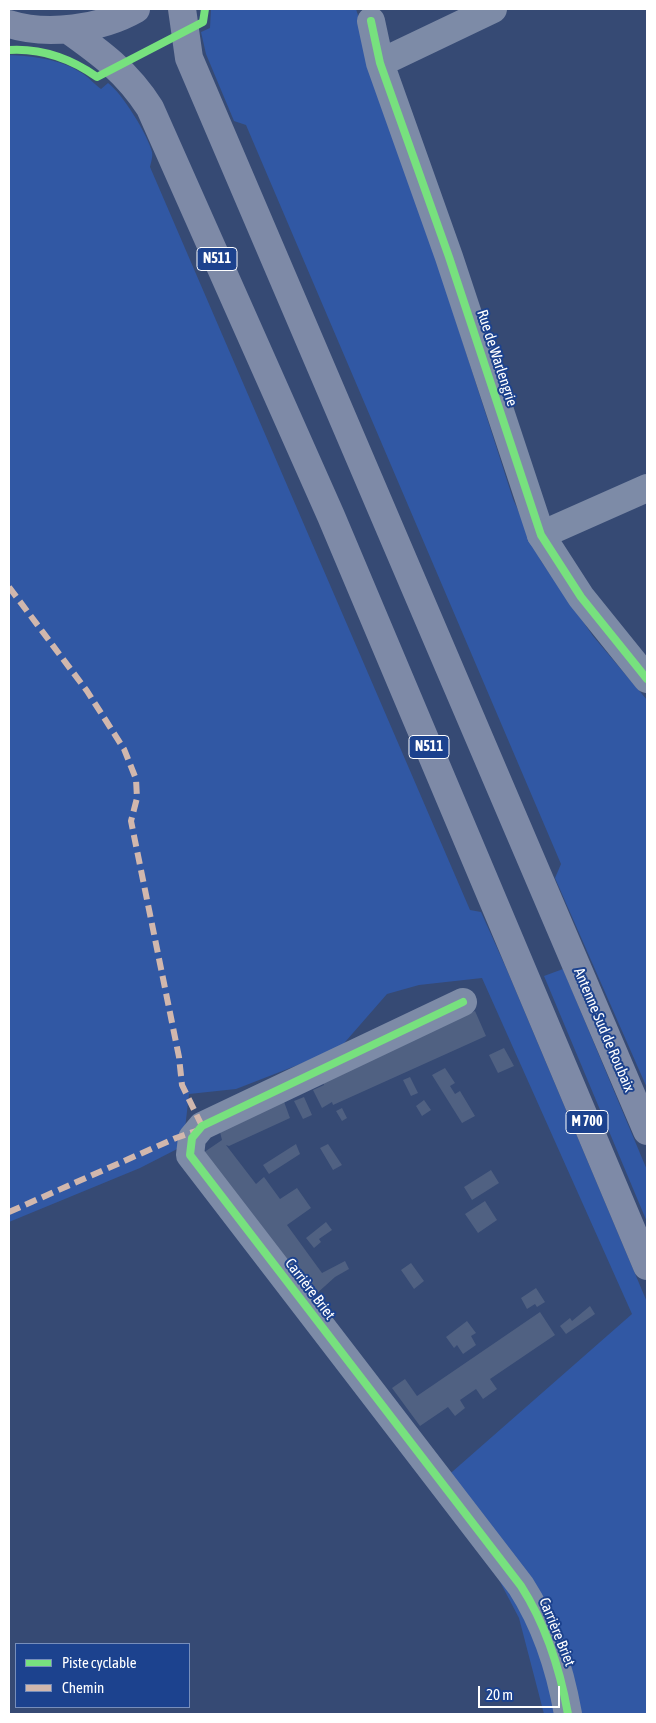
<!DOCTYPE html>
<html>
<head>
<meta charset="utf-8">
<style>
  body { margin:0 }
  #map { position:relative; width:656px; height:1723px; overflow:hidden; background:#364a74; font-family:"Asap Condensed",sans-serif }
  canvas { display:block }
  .frame { position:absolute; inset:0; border:10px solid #fff; pointer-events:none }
  .legend { position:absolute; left:15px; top:1643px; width:175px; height:65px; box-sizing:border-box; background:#1c428e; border:1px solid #778ebb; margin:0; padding:6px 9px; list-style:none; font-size:15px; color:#fff }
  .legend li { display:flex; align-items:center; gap:10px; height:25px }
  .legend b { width:25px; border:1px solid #778ebb }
  .scale { position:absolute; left:478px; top:1686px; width:82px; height:22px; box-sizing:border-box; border:2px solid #fff; border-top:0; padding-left:6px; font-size:15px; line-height:18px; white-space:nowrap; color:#fff; -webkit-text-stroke:4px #1c428e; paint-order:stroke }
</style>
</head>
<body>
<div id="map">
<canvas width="656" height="1723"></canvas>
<div class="frame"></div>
<ul class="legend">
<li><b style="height:6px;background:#77e17e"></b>Piste cyclable</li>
<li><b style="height:6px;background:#d1b7ad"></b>Chemin</li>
</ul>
<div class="scale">20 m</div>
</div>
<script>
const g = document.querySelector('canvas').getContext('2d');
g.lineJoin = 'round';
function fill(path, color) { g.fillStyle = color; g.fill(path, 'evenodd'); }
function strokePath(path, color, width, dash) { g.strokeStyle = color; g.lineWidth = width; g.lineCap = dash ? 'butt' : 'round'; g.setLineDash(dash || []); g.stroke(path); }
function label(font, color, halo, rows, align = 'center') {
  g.font = font + ' "Asap Condensed",sans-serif'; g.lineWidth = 4; g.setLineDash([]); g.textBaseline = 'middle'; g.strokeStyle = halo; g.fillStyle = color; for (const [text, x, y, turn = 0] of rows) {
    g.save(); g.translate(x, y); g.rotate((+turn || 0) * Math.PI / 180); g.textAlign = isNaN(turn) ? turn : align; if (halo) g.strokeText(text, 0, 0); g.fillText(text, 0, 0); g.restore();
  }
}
const green = new Path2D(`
  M211,9H356L513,499L541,561L593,636L647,700V1088L555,878L561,864L246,125L234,121L206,54L201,32L210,28Z
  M9,55C32,56 60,59 80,72C88,76 94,84 101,89L108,83C122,93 148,135 152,152C153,156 151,163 150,167L470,910L481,912L507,970L647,1302V1714H544L519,1618L497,1576L436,1486L632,1314L482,978L419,985L387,994L339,1049L236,1089L189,1094L183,1146L140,1168L9,1222Z
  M563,969L647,1170V1222L544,976Z`);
const building = new Path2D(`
  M475,1011L486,1036L333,1105L332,1102L322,1108L313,1090L324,1085L322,1080Z
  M504,1048L514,1066L498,1073L489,1055Z
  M445,1068L455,1083L450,1086L455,1094L460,1091L475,1116L462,1123L432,1075Z
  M410,1077L418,1093L411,1096L403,1080Z
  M304,1097L312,1115L303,1119L294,1101Z
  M283,1099L290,1118L229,1146L226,1145L256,1184L264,1177L280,1199L297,1188L311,1208L287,1225L322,1273L345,1261L349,1269L335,1277L315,1295L307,1284L300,1289L200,1155L222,1140L219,1128Z
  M424,1100L431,1110L422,1116L416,1106Z
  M342,1108L347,1118L342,1121L336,1111Z
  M296,1144L300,1154L269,1174L263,1165Z
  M328,1144L342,1165L333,1170L320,1148Z
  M491,1170L499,1183L472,1200L464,1187Z
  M485,1201L497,1220L478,1233L465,1214Z
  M326,1222L332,1230L319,1239L321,1242L314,1248L306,1238Z
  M411,1263L424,1281L414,1289L401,1270Z
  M536,1288L545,1302L537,1307L535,1304L527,1309L521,1298Z
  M590,1306L595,1314L566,1334L560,1326L570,1318L572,1321Z
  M540,1312L555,1335L490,1379L497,1389L483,1399L476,1389L460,1400L465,1408L455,1416L448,1407L420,1426L392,1388L405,1379L417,1396Z
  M467,1321L476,1333L471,1336L476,1345L463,1354L457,1345L454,1348L446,1337Z`);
const minor = new Path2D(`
  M371,21L380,63L449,257L541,535
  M380,63L493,9
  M463,1002L202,1126L192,1138L190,1155L521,1586C546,1625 560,1669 568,1714`);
const tertiary = new Path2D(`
  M647,488L541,535L581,597L647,679`);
const trunk = new Path2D(`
  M182,9L189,58L647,1131
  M9,24C47,36 101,29 136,9
  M67,29C101,53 127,72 150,108L331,516L647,1266`);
const quiet = new Path2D(`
  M9,587L87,691L124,749L136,779L137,798L131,821L179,1057L182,1085L202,1126
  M9,1212L176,1138L196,1131`);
const cycleway = new Path2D(`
  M371,21L380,63L449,257L541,535L581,597L647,679
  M9,50C42,48 70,58 97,77L203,22L205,9
  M463,1002L202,1126L192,1138L190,1155L521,1586C546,1625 560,1669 568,1714`);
const shields = [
  [217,259,40],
  [429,747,40],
  [587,1122,42]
];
const shieldNames = [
  ["N511",217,259],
  ["N511",429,747],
  ["M 700",587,1122]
];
const streetNames = [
  ["Rue de Warlengrie",497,358,72],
  ["Antenne Sud de Roubaix",604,1030,67],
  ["Carrière Briet",310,1289,53],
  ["Carrière Briet",557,1632,68]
];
fill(green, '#3158a4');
fill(building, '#506182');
strokePath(minor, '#7d8ba7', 28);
strokePath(tertiary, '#7d8ba7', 28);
strokePath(trunk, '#7e8aa7', 28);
strokePath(quiet, '#d1b7ad', 6, [12, 6]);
strokePath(cycleway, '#77e17e', 8);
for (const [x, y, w] of shields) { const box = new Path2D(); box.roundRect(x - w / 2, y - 11.5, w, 23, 4); g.fillStyle = '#1c428e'; g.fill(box); strokePath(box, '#fff', 1); }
label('bold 14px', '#fff', null, shieldNames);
label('15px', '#fff', '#1c428e', streetNames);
</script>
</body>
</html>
